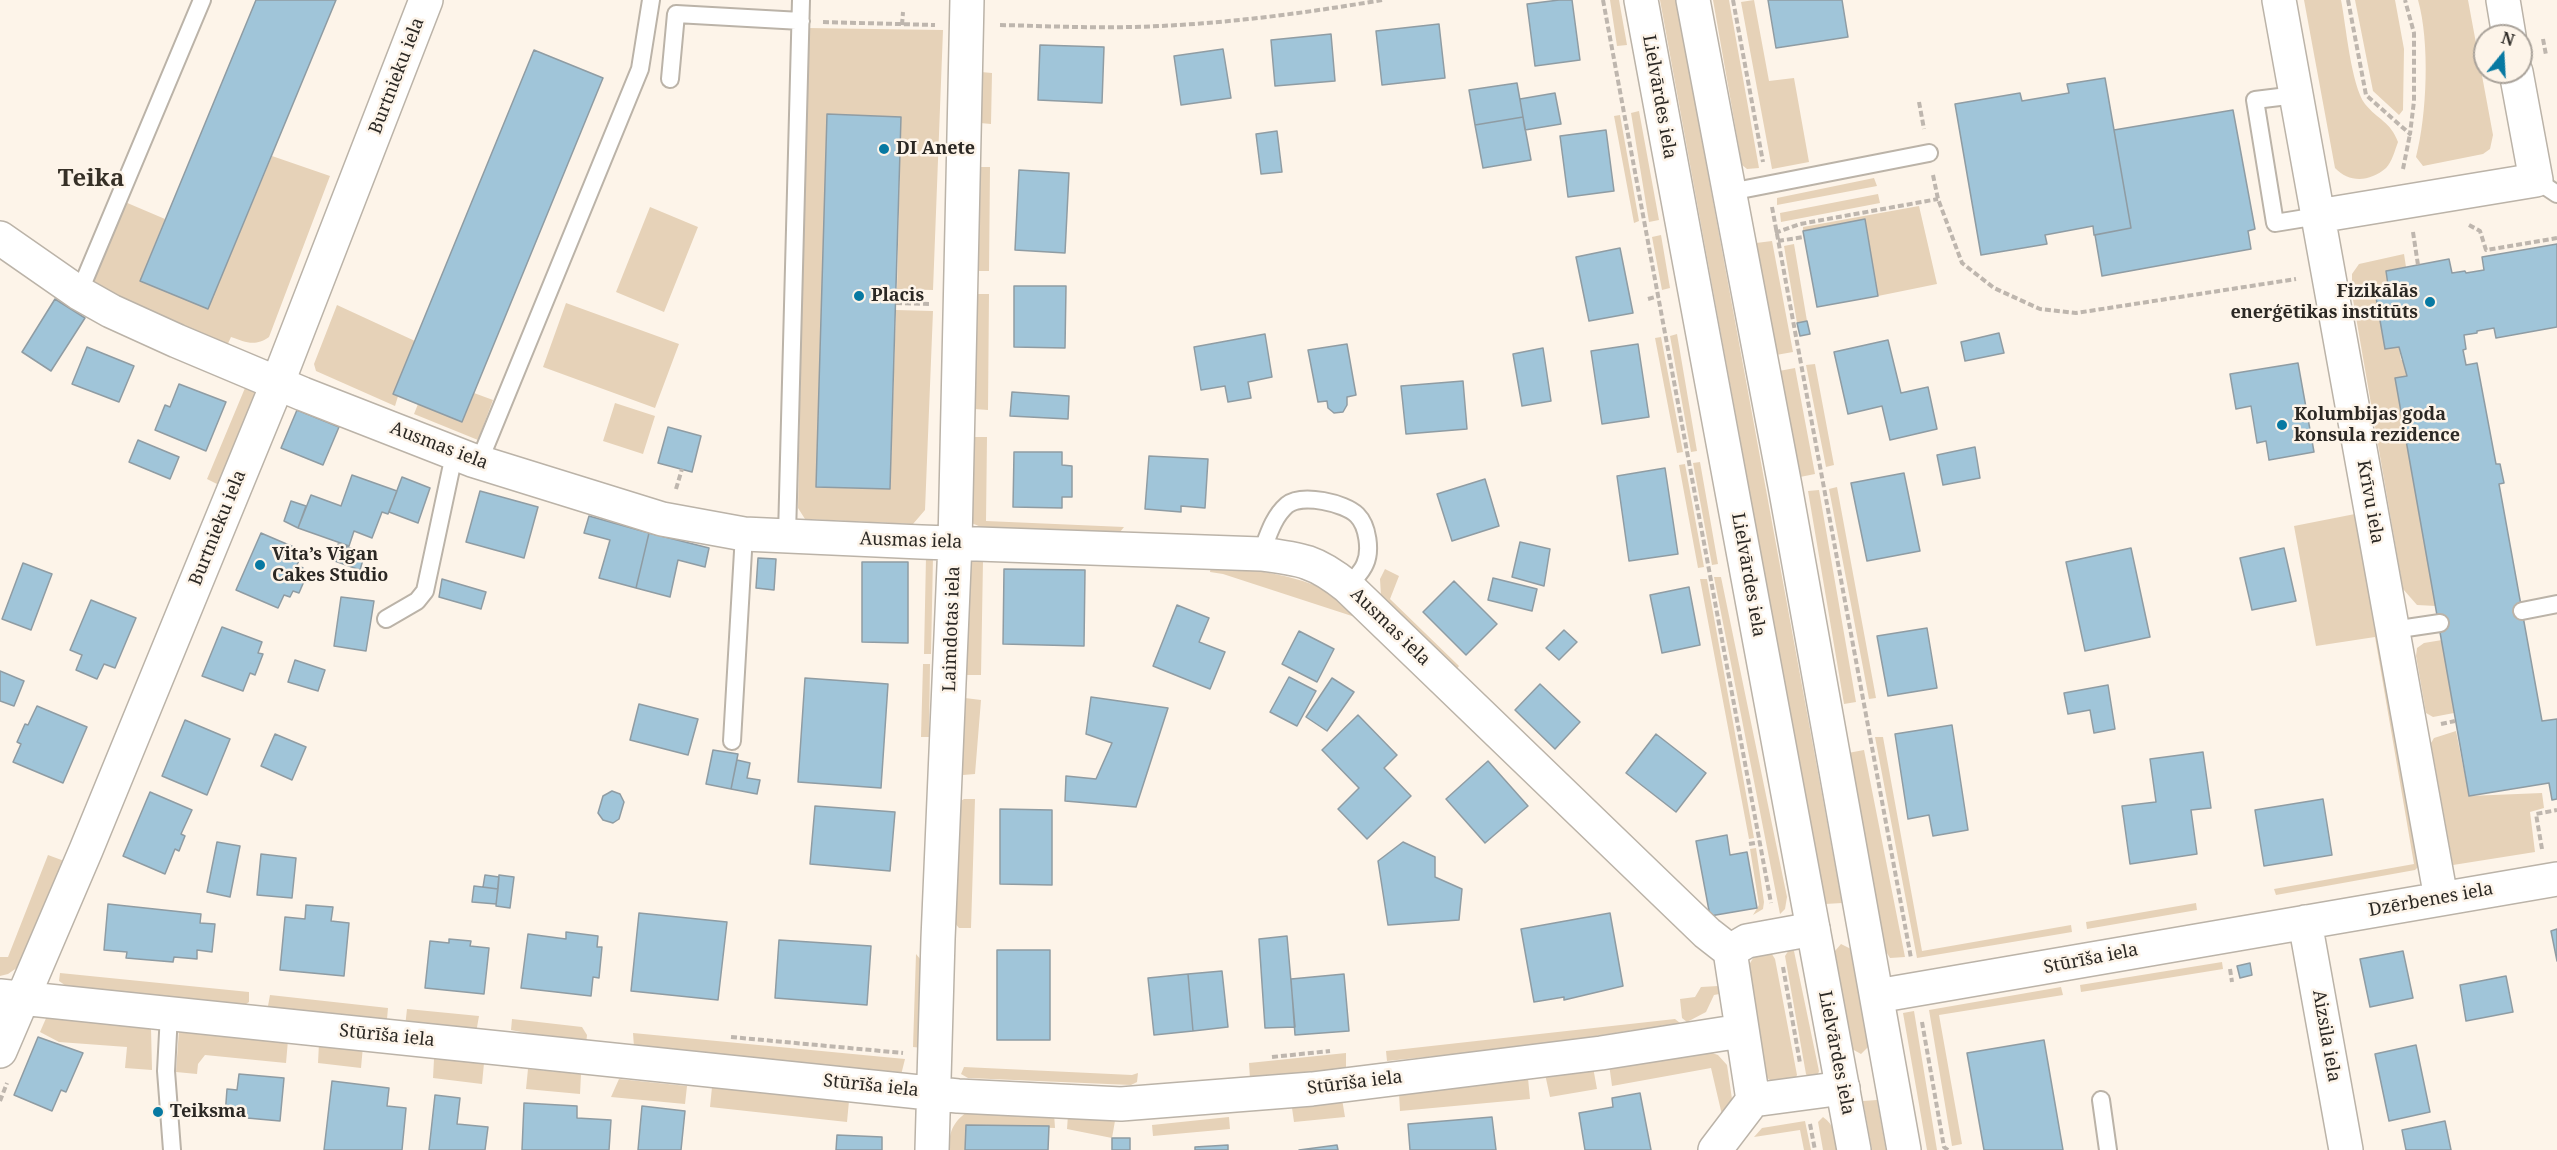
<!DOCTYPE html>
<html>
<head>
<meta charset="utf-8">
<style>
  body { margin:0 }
  #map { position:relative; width:2557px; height:1150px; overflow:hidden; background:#fdf4e9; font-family:"Noto Serif",serif }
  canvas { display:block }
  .north { position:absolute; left:2473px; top:24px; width:60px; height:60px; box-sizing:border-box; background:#fdf4e9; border:2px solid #a9a29a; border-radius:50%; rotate:18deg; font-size:16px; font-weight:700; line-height:24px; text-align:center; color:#2b2824 }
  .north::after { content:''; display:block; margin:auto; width:21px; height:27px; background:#0779a2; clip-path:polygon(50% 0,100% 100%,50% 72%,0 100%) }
</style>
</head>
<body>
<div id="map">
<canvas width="2557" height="1150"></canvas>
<div class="north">N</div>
</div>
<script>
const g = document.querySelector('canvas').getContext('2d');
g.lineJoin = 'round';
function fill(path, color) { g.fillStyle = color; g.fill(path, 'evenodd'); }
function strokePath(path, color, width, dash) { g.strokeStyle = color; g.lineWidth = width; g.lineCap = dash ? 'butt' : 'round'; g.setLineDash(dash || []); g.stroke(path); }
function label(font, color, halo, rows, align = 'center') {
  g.font = font + ' "Noto Serif",serif'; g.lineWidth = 5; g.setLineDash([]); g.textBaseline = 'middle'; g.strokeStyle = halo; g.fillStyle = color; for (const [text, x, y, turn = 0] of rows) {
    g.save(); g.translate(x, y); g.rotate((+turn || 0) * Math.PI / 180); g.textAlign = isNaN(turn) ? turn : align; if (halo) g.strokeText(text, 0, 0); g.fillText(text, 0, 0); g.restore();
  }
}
const green = new Path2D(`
  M1610,0H1619L1627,45L1617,46Z
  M1660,0H1676L1842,903L1825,904Z
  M1713,0H1729L1759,168L1747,169L1742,165Z
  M1754,0L1769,81L1794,78L1809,162L1772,169L1741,2Z
  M2304,0H2341C2346,25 2351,85 2365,104C2378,120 2390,121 2398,142C2395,150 2392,162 2386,168C2370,182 2349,183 2335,168Z
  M2355,0H2395L2404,49L2403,110L2399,115L2373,91Z
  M2418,0H2468L2493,135L2490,149L2483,154L2423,166L2416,157C2427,115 2430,42 2418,0Z
  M807,28L943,30L933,290L897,289L901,117L828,114L816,487L890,489L896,310L933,311L925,510L913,524L805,519L798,508Z
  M981,72L992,73L991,124L980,123Z
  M1639,111L1659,220L1649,222L1631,113Z
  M1620,115L1639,221L1634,223L1614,116Z
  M272,156L330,176L269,337C255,347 245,342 231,337L226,348L89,289L125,202L165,219L140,281L208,309Z
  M980,167H990L989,271H977Z
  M1874,178L1877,186L1777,205V198Z
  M1878,194L1880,203L1781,222L1780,213Z
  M1919,206L1937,284L1878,296L1865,219L1803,231V227Z
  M650,207L698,227L664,312L616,292Z
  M1661,235L1670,288L1662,290L1652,237Z
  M1772,241L1793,352L1776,355L1756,243Z
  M1794,244L1807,321L1797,323L1784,246Z
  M2404,254L2406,267L2386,271L2388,285L2374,287L2385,349L2399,347L2401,360H2404L2407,376L2396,378L2436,606L2417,605L2403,589L2352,294V274L2359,264Z
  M977,294H989L988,410L974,409Z
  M566,303L679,344L655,408L543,367Z
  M337,305L415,341L395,406L316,371L314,364Z
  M1677,334L1697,451L1691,452L1670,336Z
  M1661,337L1683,452L1677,453L1655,338Z
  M1815,364L1834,465L1826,467L1806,365Z
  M1795,368L1815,474L1800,477L1779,371Z
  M245,388L262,393L225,488L207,479Z
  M474,393L493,400L478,440L414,414L418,404L462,422Z
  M615,403L655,416L643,454L603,441Z
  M973,437H987L986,521L1124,527L1120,532L986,529L969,522Z
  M1700,462L1718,564L1712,565L1693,463Z
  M1685,464L1704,567L1698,568L1679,465Z
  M1837,487L1876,698L1869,699L1829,489Z
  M1819,490L1856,702L1844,704L1808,491Z
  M2355,514L2420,865L2415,870L2276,895L2274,889L2414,864L2375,637L2316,646L2294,526Z
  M926,557H933L931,654H924Z
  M1015,558V562L983,561L981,675H962L970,559Z
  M1211,566C1254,570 1304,574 1340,599C1352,607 1362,622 1372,632L1355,617L1223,574L1210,572Z
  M1385,569L1399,576L1390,599L1459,666L1456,670L1381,596L1380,579Z
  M1714,577H1721L1787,897L1785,909L1780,914Z
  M1700,579H1707L1754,838L1749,839Z
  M2442,640L2454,713L2433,717L2426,713L2416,656L2417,648L2424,643Z
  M923,664H930L929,737H921Z
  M965,698L981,700L975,774L963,775L958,772L960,704Z
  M2456,731L2469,796L2542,793L2544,808L2530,812L2535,852L2453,865L2431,743L2434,738Z
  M1875,737H1883L1922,951L2071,925L2072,932L1917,958Z
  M1864,750L1905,957L1890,958L1885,950L1848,753Z
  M964,799H975L971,928H959L953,921L957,803Z
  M1756,848L1764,902L1763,909L1753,915L1759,905L1750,849Z
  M48,855L67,862L21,965L8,974L0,976V957H8Z
  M2196,903L2197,910L2087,929L2086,922Z
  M1841,944L1851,949L1868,1047L1861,1054L1852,1049L1835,951Z
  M1790,948L1794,951L1819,1071L1817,1077H1808L1806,1074L1785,956Z
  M1770,951L1775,959L1797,1075L1792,1085C1776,1085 1769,1082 1759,1069L1744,973L1755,955Z
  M916,954L926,966L923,1048L913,1047Z
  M2222,962L2223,969L2081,992L2080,985Z
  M60,973L249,992V1002L243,1006L69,988L59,981Z
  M1718,980H1722L1725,993L1714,995L1706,1012L1687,1022L1682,1018L1680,999L1695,997L1701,987L1718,986Z
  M2061,987L2063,995L1939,1015L1962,1144L1952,1146L1929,1010Z
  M270,995L388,1008L387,1019L383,1024L271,1013L268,1006Z
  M407,1009L479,1016L476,1033L405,1027Z
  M1914,1011L1937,1150H1927L1903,1013Z
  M47,1016L151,1028L152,1070L125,1068L127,1047L59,1042L40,1032Z
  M512,1019L582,1027L587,1035L586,1045L511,1030Z
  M1675,1019L1680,1023L1525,1047L1387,1061L1386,1051Z
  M179,1030L288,1040L286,1063L205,1055L198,1064L197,1074L176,1072Z
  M633,1033L905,1059L901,1075L634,1047Z
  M319,1043L363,1046L361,1068L318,1063Z
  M1706,1051L1718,1055L1727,1065L1732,1099L1722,1115L1711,1068L1612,1086L1609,1064Z
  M1346,1053V1068L1250,1079L1249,1063Z
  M434,1059L484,1063L482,1084L433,1078Z
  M964,1067L1132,1075L1138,1073L1137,1082L1131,1085L968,1078L961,1074Z
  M1593,1067L1597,1089L1550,1097L1545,1074Z
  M528,1069L581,1074L580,1094L526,1089Z
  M1528,1078L1530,1099L1400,1111L1399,1093Z
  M619,1079L687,1086L685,1104L611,1097Z
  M712,1087L849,1101L847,1122L710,1107Z
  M1342,1099L1345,1117L1294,1122L1292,1108L1298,1103Z
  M1877,1100L1886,1150H1872L1863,1101Z
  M971,1109L1054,1113L1055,1128L966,1125L965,1150H949C949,1129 954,1121 971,1109Z
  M1068,1115H1116L1112,1138L1067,1129Z
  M1229,1117L1230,1129L1153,1136L1152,1125Z
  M1823,1117C1835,1125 1836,1137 1838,1150H1823L1818,1122Z
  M1805,1121L1811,1150H1804L1800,1130L1754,1137L1762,1128Z`);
const building = new Path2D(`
  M256,0H336L208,309L140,281Z
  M1559,0H1572L1580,60L1535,66L1527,4Z
  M1768,0H1842L1848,37L1776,48Z
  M1439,24L1445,78L1382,85L1376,31Z
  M1331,34L1335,81L1275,86L1271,40Z
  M1040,45L1104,47L1102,103L1038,100Z
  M1223,49L1231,98L1181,105L1174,56Z
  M534,50L603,78L462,422L393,394Z
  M2105,78L2131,228L2094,235L2093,226L2045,235L2047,244L1981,255L1955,104L2020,93L2022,101L2069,93L2067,84Z
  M1517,83L1523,117L1475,125L1469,90Z
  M1555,93L1561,124L1525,130L1520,99Z
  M2233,110L2255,229L2248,231L2251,249L2102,276L2095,235L2131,228L2114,130Z
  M827,114L901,117L890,489L816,487Z
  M1523,117L1531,160L1483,168L1475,125Z
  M1606,130L1614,191L1568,197L1560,136Z
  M1277,131L1282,172L1261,174L1256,134Z
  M1019,170L1069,173L1065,253L1015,250Z
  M1865,219L1878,296L1817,307L1803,231Z
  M2557,244V327L2496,338L2494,328L2477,331V333L2464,335L2466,349L2463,350L2466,365L2477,363L2496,464H2500L2504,483L2499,484L2542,721L2557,719V799L2552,800L2549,783L2469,796L2395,378L2407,376L2399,347L2385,349L2374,286L2388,285L2386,271L2449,259L2452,273L2465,271L2466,273L2484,270L2482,257Z
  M1620,248L1633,313L1589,321L1576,257Z
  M1014,286H1066L1065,348L1014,347Z
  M55,299L85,318L51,371L22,352Z
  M1807,321L1810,334L1800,336L1797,323Z
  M1999,333L2004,353L1965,361L1961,342Z
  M1265,334L1272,377L1248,382L1251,398L1228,402L1225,386L1201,390L1194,347Z
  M1888,340L1901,393L1928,387L1937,429L1890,440L1882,406L1848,414L1834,352Z
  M1347,344L1356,395L1347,397V405L1343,412L1334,413L1328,408L1327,401L1318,402L1308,350Z
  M1638,344L1649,417L1602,424L1591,351Z
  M87,347L134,366L119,402L72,384Z
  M1543,348L1551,401L1522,406L1513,354Z
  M2298,363L2314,452L2269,460L2266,441L2257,443L2251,406L2236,409L2230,374Z
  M1463,381L1467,429L1406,434L1401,386Z
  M179,384L226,402L206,451L155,430L165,405L170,407Z
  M1012,392L1069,396L1068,419L1010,416Z
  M297,410L339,427L323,465L281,448Z
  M668,427L701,436L692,472L658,463Z
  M138,440L179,457L170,479L129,462Z
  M1975,447L1980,478L1943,485L1937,455Z
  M1014,452H1062V465L1072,466V497H1062V508L1013,507Z
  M1149,456L1208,459L1205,508L1181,506V512L1145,509Z
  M1665,468L1678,554L1629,561L1617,476Z
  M1904,473L1920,551L1867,561L1851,483Z
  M352,475L397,491L388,514L382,512L372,538L354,531L349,546L298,528L311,495L341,506Z
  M402,477L430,488L418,523L389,512Z
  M1485,479L1499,526L1452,541L1437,494Z
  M480,491L538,507L524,558L466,542Z
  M291,501L306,506L298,528L284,521Z
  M589,516L649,533L636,588L599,578L610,540L584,533Z
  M261,533L303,551L297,565L303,568L299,576L305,579L299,593L293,591L290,597L284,595L278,608L236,590Z
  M649,533L709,548L705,567L678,560L670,597L636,588Z
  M1520,542L1550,549L1544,586L1512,577Z
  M338,544L365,553L360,570L332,560Z
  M2131,548L2150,637L2085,651L2066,562Z
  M2284,548L2296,601L2252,610L2240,558Z
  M758,558L776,559L774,590L756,588Z
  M862,562H908V643L862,642Z
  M23,563L52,574L31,630L2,619Z
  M1004,569L1085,570L1084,646L1003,644Z
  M1493,578L1537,589L1532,611L1488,600Z
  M442,579L486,592L481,609L439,597Z
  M1454,581L1497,624L1466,655L1423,612Z
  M1689,587L1700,645L1662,653L1650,595Z
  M341,597L374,601L366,651L334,646Z
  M91,600L136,618L115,668L104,664L97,679L76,670L82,655L70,650Z
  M1177,605L1209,618L1199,642L1225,652L1210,689L1153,666Z
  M222,627L262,642L258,653L263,654L255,675L250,673L243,691L202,676Z
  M1927,628L1937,688L1888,696L1877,636Z
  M1564,630L1577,642L1559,660L1546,648Z
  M1299,631L1334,649L1317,682L1282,664Z
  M295,660L325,670L318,691L288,682Z
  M0,671L24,681L14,706L0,701Z
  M1289,677L1316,691L1297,726L1270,712Z
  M805,678L888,684L881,788L798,782Z
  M1332,678L1354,692L1327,731L1306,717Z
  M1540,684L1580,722L1555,749L1515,710Z
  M2108,685L2115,729L2094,733L2090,710L2068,714L2064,693Z
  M1091,697L1168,708L1136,807L1065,801L1066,776L1096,779L1112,743L1086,734Z
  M639,704L698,719L688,755L630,740Z
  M37,706L87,727L63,783L13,762L21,744L17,742L25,724L28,725Z
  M1358,715L1397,755L1384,768L1411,796L1367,839L1338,809L1359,788L1322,750Z
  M185,720L230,739L207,795L162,776Z
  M1952,725L1968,830L1933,836L1929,815L1908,819L1895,734Z
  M275,734L306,747L292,780L261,766Z
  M1656,734L1706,773L1676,812L1626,773Z
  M713,750L738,754L731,789L706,784Z
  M2203,752L2211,808L2191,810L2197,854L2130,864L2122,806L2156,802L2150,759Z
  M737,760L750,763L747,778L760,780L757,794L731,789Z
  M1488,761L1528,806L1485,843L1446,799Z
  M612,791L620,794L624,802L619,819L613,823L603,820L598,813L603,796Z
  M150,792L192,810L181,834L185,836L179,851L175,849L165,874L123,856Z
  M2323,799L2332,855L2264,866L2255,810Z
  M815,806L895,812L890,871L810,864Z
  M1000,809L1052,810V885L1000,884Z
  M1727,835L1730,855L1747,852L1757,908L1710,916L1696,841Z
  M217,842L240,846L230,897L207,892Z
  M1403,842L1435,857V877L1462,889L1459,920L1388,925L1378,861Z
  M261,854L296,858L292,898L257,895Z
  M485,875L499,877L498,889L483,887Z
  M499,875L514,877L510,908L496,906Z
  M474,886L498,889L496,904L472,902Z
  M108,904L201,914L200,923L215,924L212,952L197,950V959L174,957L173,962L126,958L127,952L104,950Z
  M306,905L333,907L331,921L349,923L344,976L280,970L285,917L305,919Z
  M639,913L727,922L718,1000L631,991Z
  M1610,913L1623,986L1564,1000V997L1534,1002L1521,929Z
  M2557,929V961L2551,931Z
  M566,932L598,936L597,947H602L599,978L593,977L591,996L521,988L528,934L566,939Z
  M1287,936L1295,1027L1265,1028L1259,939Z
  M449,939L471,941L470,946L489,948L484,994L425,988L430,941L449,943Z
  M779,940L871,946L867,1005L775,998Z
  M997,950H1050V1040H997Z
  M2403,951L2413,998L2370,1007L2360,959Z
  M2250,963L2252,975L2240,978L2237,966Z
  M1222,971L1228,1027L1193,1031L1188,974Z
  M1188,974L1193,1031L1154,1035L1148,978Z
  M1344,974L1349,1031L1295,1035L1291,979Z
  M2506,976L2513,1012L2466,1021L2460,985Z
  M38,1037L83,1053L66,1092L61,1090L52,1111L14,1095Z
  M2044,1040L2063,1150H1984L1967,1053Z
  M2416,1045L2430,1112L2389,1121L2375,1054Z
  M239,1074L284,1078L280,1121L225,1116L227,1089L237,1090Z
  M332,1081L389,1088L387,1106L406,1108L402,1150H324Z
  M1640,1093L1651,1150H1585L1579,1113L1613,1107L1612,1098Z
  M435,1095L460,1098L457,1124L488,1127L485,1150H429Z
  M524,1103L577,1106V1118L611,1120L609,1150H522Z
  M642,1106L685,1111L681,1150H638Z
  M1492,1117L1496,1150H1410L1408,1124Z
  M2445,1121L2451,1150H2406L2402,1130Z
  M966,1125L1049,1126L1048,1150H965Z
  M837,1135L882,1137V1150H836Z
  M1112,1138H1130V1150H1112Z
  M1228,1145V1150H1195V1147Z
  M1337,1145L1338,1150H1299Z`);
const path = new Path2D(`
  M1603,0L1771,903
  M1733,0L1763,162
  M2348,0L2366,95L2410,134L2414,101V33L2405,0
  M823,22L935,25
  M902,25L903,12
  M1000,25C1044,26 1088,28 1132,27C1216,25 1300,14 1382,0
  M2543,39L2546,55
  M1919,102L1924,129
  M2403,169L2410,134
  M1933,175L1938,199L1962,263L1994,288L2040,309L2076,313L2296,279
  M1772,207L1911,958
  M2469,225L2480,231L2486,250L2557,238
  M2413,232L2418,265
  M1775,233L1800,224L1938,199
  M1778,241L1804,237
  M1648,299L1659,296
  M896,303L930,304
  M676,489L682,469
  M2441,724L2455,721
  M1749,844L1760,842
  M2542,849L2536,814L2557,810
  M1783,967L1800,1063
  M2230,969L2232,982
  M1922,1022L1944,1147L1948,1150
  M731,1037L903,1053
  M1272,1057L1330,1051
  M0,1101L7,1083
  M1810,1124L1815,1150`);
const service = new Path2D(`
  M670,79L676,14L801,21
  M2296,95L2255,100L2275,223L2318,216
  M2536,180L2557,194
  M1730,192L1929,153
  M79,293L202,0
  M479,462L640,69L651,0
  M787,535L801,0
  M1261,554C1268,536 1273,517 1287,505C1302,493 1345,503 1357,515C1368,526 1371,551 1365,564C1362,572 1353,580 1348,587
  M2522,611L2557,604
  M386,619L417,601L425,591L451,469L457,454
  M2393,630L2440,623
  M732,741L744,534
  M169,1014L166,1071L172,1150
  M2101,1100L2108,1150`);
const minor = new Path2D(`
  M2279,0L2441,898
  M2503,0L2509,36
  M2318,216L2536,180L2516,72
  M0,238L79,293L111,311L177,341L303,394L472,460L662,519L744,534L921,542L1261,554C1301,559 1316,561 1348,587L1707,933L1730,951
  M2305,922L2346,1150
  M1730,951L1753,1100
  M1730,951L1747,941L1813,929
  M0,996L958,1096L1121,1104L1312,1089L1601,1053L1741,1031
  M1877,996L2557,879
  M0,1051L86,850L274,392L426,0
  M1753,1100L1843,1088
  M932,1150L938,939L955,543L967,0
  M1715,1150L1753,1100`);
const secondary = new Path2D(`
  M1641,0L1854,1150
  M1693,0L1785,486L1904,1150`);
const markers = [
  [884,149,6,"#0779a2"],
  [859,296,6,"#0779a2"],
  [2430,302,6,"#0779a2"],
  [2282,425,6,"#0779a2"],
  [260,565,6,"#0779a2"],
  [158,1112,6,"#0779a2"]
];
const streetNames = [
  ["Burtnieku iela",397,76,-69],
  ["Lielvārdes iela",1659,97,80],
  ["Ausmas iela",439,446,21],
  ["Krīvu iela",2370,502,80],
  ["Burtnieku iela",218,528,-68],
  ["Ausmas iela",911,541,2],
  ["Lielvārdes iela",1748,575,80],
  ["Ausmas iela",1390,627,44],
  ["Laimdotas iela",952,629,-88],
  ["Dzērbenes iela",2431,900,-10],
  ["Stūrīša iela",2091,959,-11],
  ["Stūrīša iela",387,1036,6],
  ["Aizsila iela",2326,1036,80],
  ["Lielvārdes iela",1836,1053,79],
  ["Stūrīša iela",1355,1083,-7],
  ["Stūrīša iela",871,1086,6]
];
const poiNames = [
  ["DI Anete",896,149],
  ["Fizikālās",2418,292,"right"],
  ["enerģētikas institūts",2418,313,"right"],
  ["Placis",871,296],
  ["Kolumbijas goda",2294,415],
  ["konsula rezidence",2294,436],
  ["Vita’s Vigan",272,555],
  ["Cakes Studio",272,576],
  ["Teiksma",170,1112]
];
const districtNames = [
  ["Teika",91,179]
];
fill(green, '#e6d2b8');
fill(building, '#a0c5d9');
strokePath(building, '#8f9ca3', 1.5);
strokePath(service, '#bbb3a8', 20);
strokePath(minor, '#bbb3a8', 36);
strokePath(secondary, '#bbb3a8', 36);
strokePath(path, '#beb6ae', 4, [6, 3]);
strokePath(service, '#fff', 16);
strokePath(minor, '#fff', 33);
strokePath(secondary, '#fff', 33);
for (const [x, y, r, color] of markers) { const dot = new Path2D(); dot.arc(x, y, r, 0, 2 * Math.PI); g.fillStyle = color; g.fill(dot); strokePath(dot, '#fdf4e9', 2); }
label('18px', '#2b2824', '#fdf4e9', streetNames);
label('bold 18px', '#2b2824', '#fdf4e9', poiNames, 'left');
label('bold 24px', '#363027', '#fdf4e9', districtNames);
</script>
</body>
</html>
